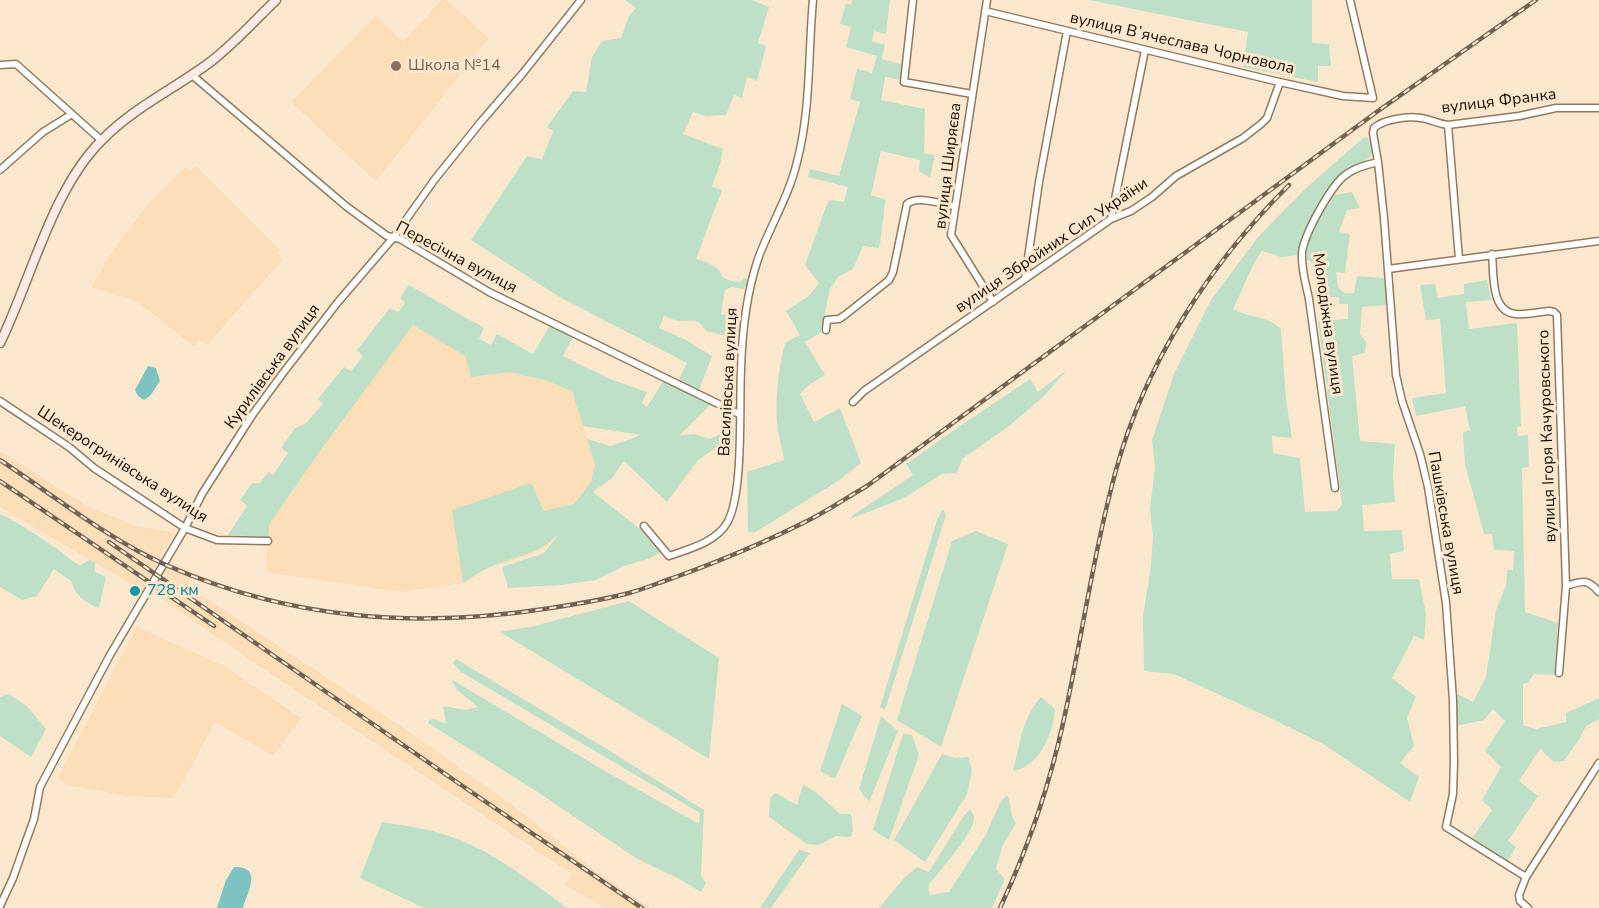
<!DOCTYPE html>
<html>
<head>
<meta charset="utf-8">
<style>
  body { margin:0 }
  canvas { display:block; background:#fce8cf }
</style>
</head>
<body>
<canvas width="1599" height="908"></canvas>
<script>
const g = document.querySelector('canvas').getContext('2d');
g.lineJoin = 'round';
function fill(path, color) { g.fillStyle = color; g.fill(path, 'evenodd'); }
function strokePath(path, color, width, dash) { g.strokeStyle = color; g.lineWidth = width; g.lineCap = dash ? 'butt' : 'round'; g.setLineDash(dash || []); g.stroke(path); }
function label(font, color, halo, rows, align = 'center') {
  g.font = font + ' "Nunito Sans",sans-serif'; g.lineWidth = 6; g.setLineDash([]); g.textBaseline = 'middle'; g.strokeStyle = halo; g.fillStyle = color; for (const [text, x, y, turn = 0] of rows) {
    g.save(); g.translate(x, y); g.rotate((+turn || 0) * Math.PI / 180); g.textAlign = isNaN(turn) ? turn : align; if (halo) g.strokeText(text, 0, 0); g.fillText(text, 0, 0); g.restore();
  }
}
const built = new Path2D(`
  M442,0H446L489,38L376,181L291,102L376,16L403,42Z
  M196,166L280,250L277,253L283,259L207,345L199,340L194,346L136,301L91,287L116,246L146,207L185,167L190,171Z
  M413,325L465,356L471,377L510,372L547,381L572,391L600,479L547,546L528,555L488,568L463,583L401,592L266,572L268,537L270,523L323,447Z
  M0,451L85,505L135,526L175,533L159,557L195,573L186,585L414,735L512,805L594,870L650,908H606L564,885L572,874L265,670L152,592L144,602L127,592L131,584L0,507Z
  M137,627L224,666L301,718L273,756L215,722L174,798L128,796L66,785L58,777Z`);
const green = new Path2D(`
  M625,0H752L769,7L758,43L766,46L757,81L747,77L742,98L734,95L726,115L706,116L693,112L683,134L723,149L720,164L712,187L722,190L696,259L707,262L719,270C722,281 732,281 741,282L744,278L747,279V284L743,289L732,287L725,290L721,314L740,319L739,339L706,331C697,316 693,322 679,321C674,320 668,318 664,316L659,328L686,340L712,356L699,390L679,379L687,363L561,298L471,240L527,156L542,159L553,131L547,127L573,91L586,92L592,57L602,41L621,38L629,16L636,8Z
  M852,0H890L886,34L874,31L872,41L885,45L882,59L904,65L901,80L885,77L881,100L925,109L924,153L935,155L930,178L919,171L920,160L881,151L871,195L886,200C882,216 883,232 879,248L863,246L853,269L838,277L830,289L821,332L805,342L825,375L809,385L800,394L814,422L840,408L861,463L838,481L754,533L748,531L747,472L784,460C783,451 780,442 778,432C774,404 778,371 785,343L800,335L786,311L809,296L819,283L805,265L828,201L833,200L844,202L848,187L808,177L810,169L839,176L860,102L850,99L857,69L872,73L877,56L846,47L851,27L840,24L846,3L851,5Z
  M1089,0H1312V43L1329,44L1331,66H1318V82L1243,67L1248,32Z
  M1367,137C1371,143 1374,148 1371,155C1366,164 1351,166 1344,173C1322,192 1307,229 1298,255L1281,257L1262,251C1249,269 1243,290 1233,309C1249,318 1269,316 1281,329L1286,399L1292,438L1272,436L1273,453L1300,458L1305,512L1337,511L1342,504L1318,321L1348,319V304H1339V297H1319L1311,261L1307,260C1305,238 1323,213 1334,195L1352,192L1360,208L1347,210L1339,232L1350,234L1345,273L1336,272L1338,287L1344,293H1354L1357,276L1384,278L1387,305L1362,307L1360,334L1366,342L1365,353L1352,356L1360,441L1395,444L1393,475L1395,502L1362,505L1364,531L1402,530L1404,551L1390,554L1392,579H1419L1426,614L1424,640L1414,636L1392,678L1416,697L1407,718L1414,746L1400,763L1419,777L1410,802L1323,744L1268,717L1174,674L1144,671L1143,617L1151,565L1153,536L1150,509L1155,467L1152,440L1174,374L1211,300L1258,237L1305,189L1363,138Z
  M1487,280L1491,300L1466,302L1469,329L1517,323L1521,426L1517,427L1518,436L1528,435L1529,467L1522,468L1525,612L1558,623L1555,675L1534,674L1528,683L1523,684V725L1536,729L1566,722V713L1599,698V719L1586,726L1580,738L1564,761L1554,762L1540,749L1519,781L1538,796L1508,841L1516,847L1508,861L1472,838L1492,810L1482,800L1501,767L1485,751L1505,721L1493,709L1484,720L1457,726L1454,692L1473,702L1486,677L1496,610L1506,585L1507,570H1513L1514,551L1494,550L1492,534H1484L1465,464L1463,433L1470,430L1465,406L1416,416L1412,398L1446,393L1440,319L1426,320L1420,285L1435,284L1438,298L1464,294V284Z
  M409,285L484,328L479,339L491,345L497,334L533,354L552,322L575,333L563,356L610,379L647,392L642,403L647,407L664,380L712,403L680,435L695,434L709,439L734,428L732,453L717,447L698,460L667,502L624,461L612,478L593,492L640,529L661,552L651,558L624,566L596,580L561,585L508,588L502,567L544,553L559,534C535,557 516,555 488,568C479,572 471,578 463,583L452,510L531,483L544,511L574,504L591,482L595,465L587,439L611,446L641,435L583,426L572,391L547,381L510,372L471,377L465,356L413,325L323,447L270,523L268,537L228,535L247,506L240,500L252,483H260L268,472L273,475L288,453L281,448L295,428L305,424L323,404L318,399L344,367L351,371L363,356L357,350L390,308L398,312L405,303L400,298Z
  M1067,370L1043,397L1008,427L962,459L957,473L942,474L904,498L850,519L853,515L913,475L906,464L960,426L1030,379L1038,392Z
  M943,509L946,515L885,710L880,707L937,520Z
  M0,514C21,524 38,536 57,549C66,555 70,561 80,565L90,560L95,562V572L106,577L99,608C87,604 74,595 72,582L54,569L37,596L22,600L0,587Z
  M976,531L1008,544L941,747L897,720L952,541Z
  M629,601L719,658L709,759L500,632L534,626Z
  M456,659L610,751L704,810L701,876L706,883L701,892L683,881L636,858L536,791L428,723L429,720L434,719L446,724L443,706L466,710L478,707L457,690L451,679L600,768L699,824L700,813L461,672L453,663Z
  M9,694L28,707L46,729L31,757L0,736V697Z
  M1041,697L1055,709C1054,733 1039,767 1013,771C1020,745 1022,717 1041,697Z
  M842,704L862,716L835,779L820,771Z
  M881,716L898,731L869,802L859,789Z
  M903,734L912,735L919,755L889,840L873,830Z
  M942,754L955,758L968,757L972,770L967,794L925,862L894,840Z
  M803,784L817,793L840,814H851L853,830L851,837L836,836L819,845L807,844L769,817L770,798L775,793L797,805Z
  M1007,795C1012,805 1009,814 1016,823L1002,847L996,869L1005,879L992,908H879L905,877L917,867L929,872L963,817L970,809C972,813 974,814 974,818C974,834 938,872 928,886L930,895L949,892L985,836L1001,801Z
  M382,822C400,825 419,827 436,832C485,845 527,878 567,908H424L360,878Z
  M799,850L810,853L771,908H760Z`);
const water = new Path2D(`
  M148,366L156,368L160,381L150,396L144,400L138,396L135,390Z
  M234,867C264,866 247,893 243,908H217L226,880Z`);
const street = new Path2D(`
  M913,0L904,82L972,94
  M987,0L951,235L993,302
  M985,11L1275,81L1343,96L1373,98L1350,0
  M0,65L16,64L101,140
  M192,75L347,207L387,236L400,239L489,292L739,414
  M1448,125L1459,259
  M0,170L43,132L72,114
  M1111,219L1145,50
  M1492,254C1494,273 1490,312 1516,314C1527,315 1539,312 1549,311L1554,312L1557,315L1566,586
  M1388,269L1599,241
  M1025,279L1039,182L1067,31
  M826,330L827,320L839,319L845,315L889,280L893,272L907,204C918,195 941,204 954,206
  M0,401L69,447L94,468L185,528L217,540L268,541
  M853,402L864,391L1111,219L1131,211L1152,197L1176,176L1243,138L1261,124L1267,118L1280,82
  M1335,488L1309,299C1306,284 1301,269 1302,253C1304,234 1330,188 1344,176C1354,168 1366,165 1378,162
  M644,526L669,556C689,549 716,542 727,523C744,494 739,407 741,370C742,332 746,295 758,259C770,226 789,196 797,162C811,109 808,54 813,0
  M1559,673L1566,586C1582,581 1587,578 1599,592
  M1526,877L1446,827L1453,794L1454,762L1453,700L1446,603L1428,487L1420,454L1402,401L1396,375L1384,218L1378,162L1373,133L1374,128C1384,119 1408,116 1421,118C1430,119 1438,124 1448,125L1519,116L1556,108H1599
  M0,906L13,878L25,844L34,819L40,787L110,655L185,528L202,494L253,414L283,373L338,302L393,238L435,179L480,123L523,73L581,0
  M1528,908L1520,901L1519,895L1526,877L1599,763`);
const secondary = new Path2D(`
  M0,343C31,280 52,189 102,140C133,108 174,89 209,63C234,44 254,21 276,0`);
const rail = new Path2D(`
  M0,460C53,495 108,539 166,565C291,620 417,629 551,608C577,604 603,600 629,593C644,589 658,583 673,578C720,561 766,542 811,519C830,509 848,497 867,486L1378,111L1536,0
  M0,481L214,626
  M109,542L464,787L642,908
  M1000,908C1028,848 1050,784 1064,719C1082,636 1094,551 1116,470C1146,361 1210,264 1289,185`);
const markers = [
  [396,66,6,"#8d6e63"],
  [135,591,6,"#0f9aa8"]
];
const streetNames = [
  ["вулиця Вʼячеслава Чорновола",1182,44,13],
  ["вулиця Франка",1499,102,-7],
  ["вулиця Ширяєва",949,166,-83],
  ["вулиця Збройних Сил України",1052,246,-34],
  ["Пересічна вулиця",456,258,28],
  ["Молодіжна вулиця",1327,324,82],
  ["Курилівська вулиця",273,367,-54],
  ["Василівська вулиця",729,382,-87],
  ["вулиця Ігоря Качуровського",1548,436,-92],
  ["Шекерогринівська вулиця",122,465,33],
  ["Пашківська вулиця",1445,523,80]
];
const educationNames = [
  ["Школа №14",408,66]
];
const cultureNames = [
  ["728 км",147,591]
];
fill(built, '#fcdeb9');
fill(green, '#bde0c7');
fill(water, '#7cc3c2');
strokePath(street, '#917b5e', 9);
strokePath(secondary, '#917b5e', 11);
strokePath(street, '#fff', 6);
strokePath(secondary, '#fdebe8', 8);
strokePath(rail, '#706353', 4.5);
strokePath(rail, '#fce8cf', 2, [7]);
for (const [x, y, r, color] of markers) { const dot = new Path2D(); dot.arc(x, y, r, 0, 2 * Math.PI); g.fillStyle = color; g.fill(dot); strokePath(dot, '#fce8cf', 2); }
label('16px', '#170e04', '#fce8cf', streetNames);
label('16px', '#785e54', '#fce8cf', educationNames, 'left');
label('16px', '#0d838f', '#fce8cf', cultureNames, 'left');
</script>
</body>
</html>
